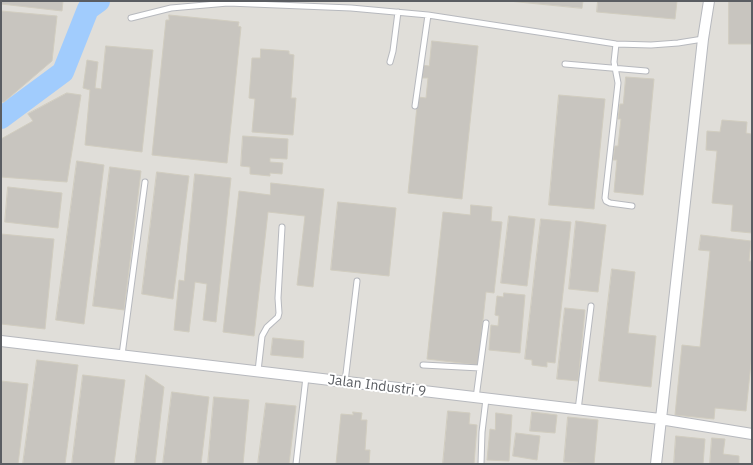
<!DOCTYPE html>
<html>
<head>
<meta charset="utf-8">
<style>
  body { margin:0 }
  #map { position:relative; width:753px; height:465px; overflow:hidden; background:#ecebe1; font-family:"IBM Plex Sans",sans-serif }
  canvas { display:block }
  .frame { position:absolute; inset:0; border:2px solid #5a5d62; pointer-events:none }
</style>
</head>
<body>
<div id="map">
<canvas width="753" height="465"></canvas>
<div class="frame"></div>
</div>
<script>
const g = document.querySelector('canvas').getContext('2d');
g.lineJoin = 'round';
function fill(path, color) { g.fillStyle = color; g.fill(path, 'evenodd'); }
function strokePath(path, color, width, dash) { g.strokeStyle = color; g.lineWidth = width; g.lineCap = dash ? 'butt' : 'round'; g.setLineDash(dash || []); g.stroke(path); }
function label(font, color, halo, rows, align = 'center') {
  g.font = font + ' "IBM Plex Sans",sans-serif'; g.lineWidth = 4; g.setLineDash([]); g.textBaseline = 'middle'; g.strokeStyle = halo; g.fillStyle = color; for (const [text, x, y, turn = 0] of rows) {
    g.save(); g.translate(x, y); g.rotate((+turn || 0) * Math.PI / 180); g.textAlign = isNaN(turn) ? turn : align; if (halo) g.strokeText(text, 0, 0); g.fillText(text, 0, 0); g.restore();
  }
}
const industrial = new Path2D(`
  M1,1H752V464H1Z`);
const river = new Path2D(`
  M1,118L63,72L88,9L99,1`);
const building = new Path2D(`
  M1,1H63L62,11L1,4Z
  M509,1H583L582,8Z
  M598,1H677L675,19L597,12Z
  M729,1H752V44H729Z
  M1,11L57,16L52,61L4,102H1Z
  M169,15L239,22L238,26L241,27L227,163L152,155L166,20H169Z
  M432,41L478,46L462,199L408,193L418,97L426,98L428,78H420L421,65L429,66Z
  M106,46L153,50L142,152L85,145L90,90L83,88L87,60L98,62L95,88L101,89Z
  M261,49L289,51V54L294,55L291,98H296L293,135L252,132L255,99L249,98L252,58H260Z
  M626,77L654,79L643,195L614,192L617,160H613L615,146H618L621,119H618L620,104H623Z
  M67,93L81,95L67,182L1,177V139L33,121L28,114Z
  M559,95L605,99L594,209L549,205Z
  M752,118V233L731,231L733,205L712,203L717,151L706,150L707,131L720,132L722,120L747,122L746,133L751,134Z
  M243,136L288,139L287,159L270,158V162L283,163L282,174L270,173V176L250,174V167L241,166Z
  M77,161L104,165L84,324L56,320Z
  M110,167L141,171L124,310L93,306Z
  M157,172L189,176L173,299L142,294Z
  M195,174L231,178L216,322L203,320L207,284L195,282L189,332L174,330L179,280L184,281Z
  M271,183L324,189L313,287L297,285L305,216L268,212L254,336L223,332L239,191L270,195Z
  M8,187L62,193L58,228L5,222Z
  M338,202L396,208L389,276L331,270Z
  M471,205L492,207L491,221L502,222L494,293L486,292L478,365L427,359L443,212L470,215Z
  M509,216L535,219L527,286L501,283Z
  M541,219L571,222L555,363L547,362V367L532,365V360L525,359Z
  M576,221L606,225L598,292L569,289Z
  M1,234L54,239L45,329L1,324Z
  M701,235L751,241L749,261H752V354L746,411L715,408L714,419L675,415L682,345L700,347L710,251L699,250Z
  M612,269L635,272L628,333L656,336L651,387L599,381Z
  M504,293L525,295L520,353L489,350L491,325L498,326L499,316L495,315L497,296L503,297Z
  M565,308L585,310L578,381L557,379Z
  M273,338L304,341L303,358L271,355Z
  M37,360L78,365L65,464H23Z
  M83,375L125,380L114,464H72Z
  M146,375L164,387L155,464H135Z
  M1,381L28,384L18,464H1Z
  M172,392L209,397L201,464H163Z
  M214,397L249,400L243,464H208Z
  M266,403L296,406L289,464H258Z
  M448,411L470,413L469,424L477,425L474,464H443Z
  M353,412L362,413L361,420H367L365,450H370L369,464H336L341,414L353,415Z
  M532,412L557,415L555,433L530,431Z
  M496,413L512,415L509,461L487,460L490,429L495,430Z
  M568,417L598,420L594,464L564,462Z
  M516,433L540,436L537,460L513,456Z
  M676,436L705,439L703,464H674Z
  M712,438L725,439L723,454L739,456V464H710Z`);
const lane = new Path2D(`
  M131,18L171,8L228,3L351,8L428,15L616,44L651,45L678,43L703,39
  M616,44L614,62L618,83L605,198L606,201L610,203L632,206
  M390,62L393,51L398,12
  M565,64L646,71
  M415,106L428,15
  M122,355L145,182
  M423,365L480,368
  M258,371L262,336L267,327L278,317L279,313L278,298L282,227
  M345,382L357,281
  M476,398L486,323
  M578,410L591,306
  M296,464L306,377
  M481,464L482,432L486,399`);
const street = new Path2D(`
  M1,341L660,419L752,434
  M656,464L703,39L709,1`);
const streetNames = [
  ["Jalan Industri 9",377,386,7]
];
fill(industrial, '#e0ded9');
strokePath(river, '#a1ccfd', 22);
fill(building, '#c8c5bf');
strokePath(building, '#d1cdc0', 1);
strokePath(lane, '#b7b9be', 7);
strokePath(street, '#b7b9be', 12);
strokePath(lane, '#fff', 5);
strokePath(street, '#fff', 10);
label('14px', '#5a5d62', '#fff', streetNames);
</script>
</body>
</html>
